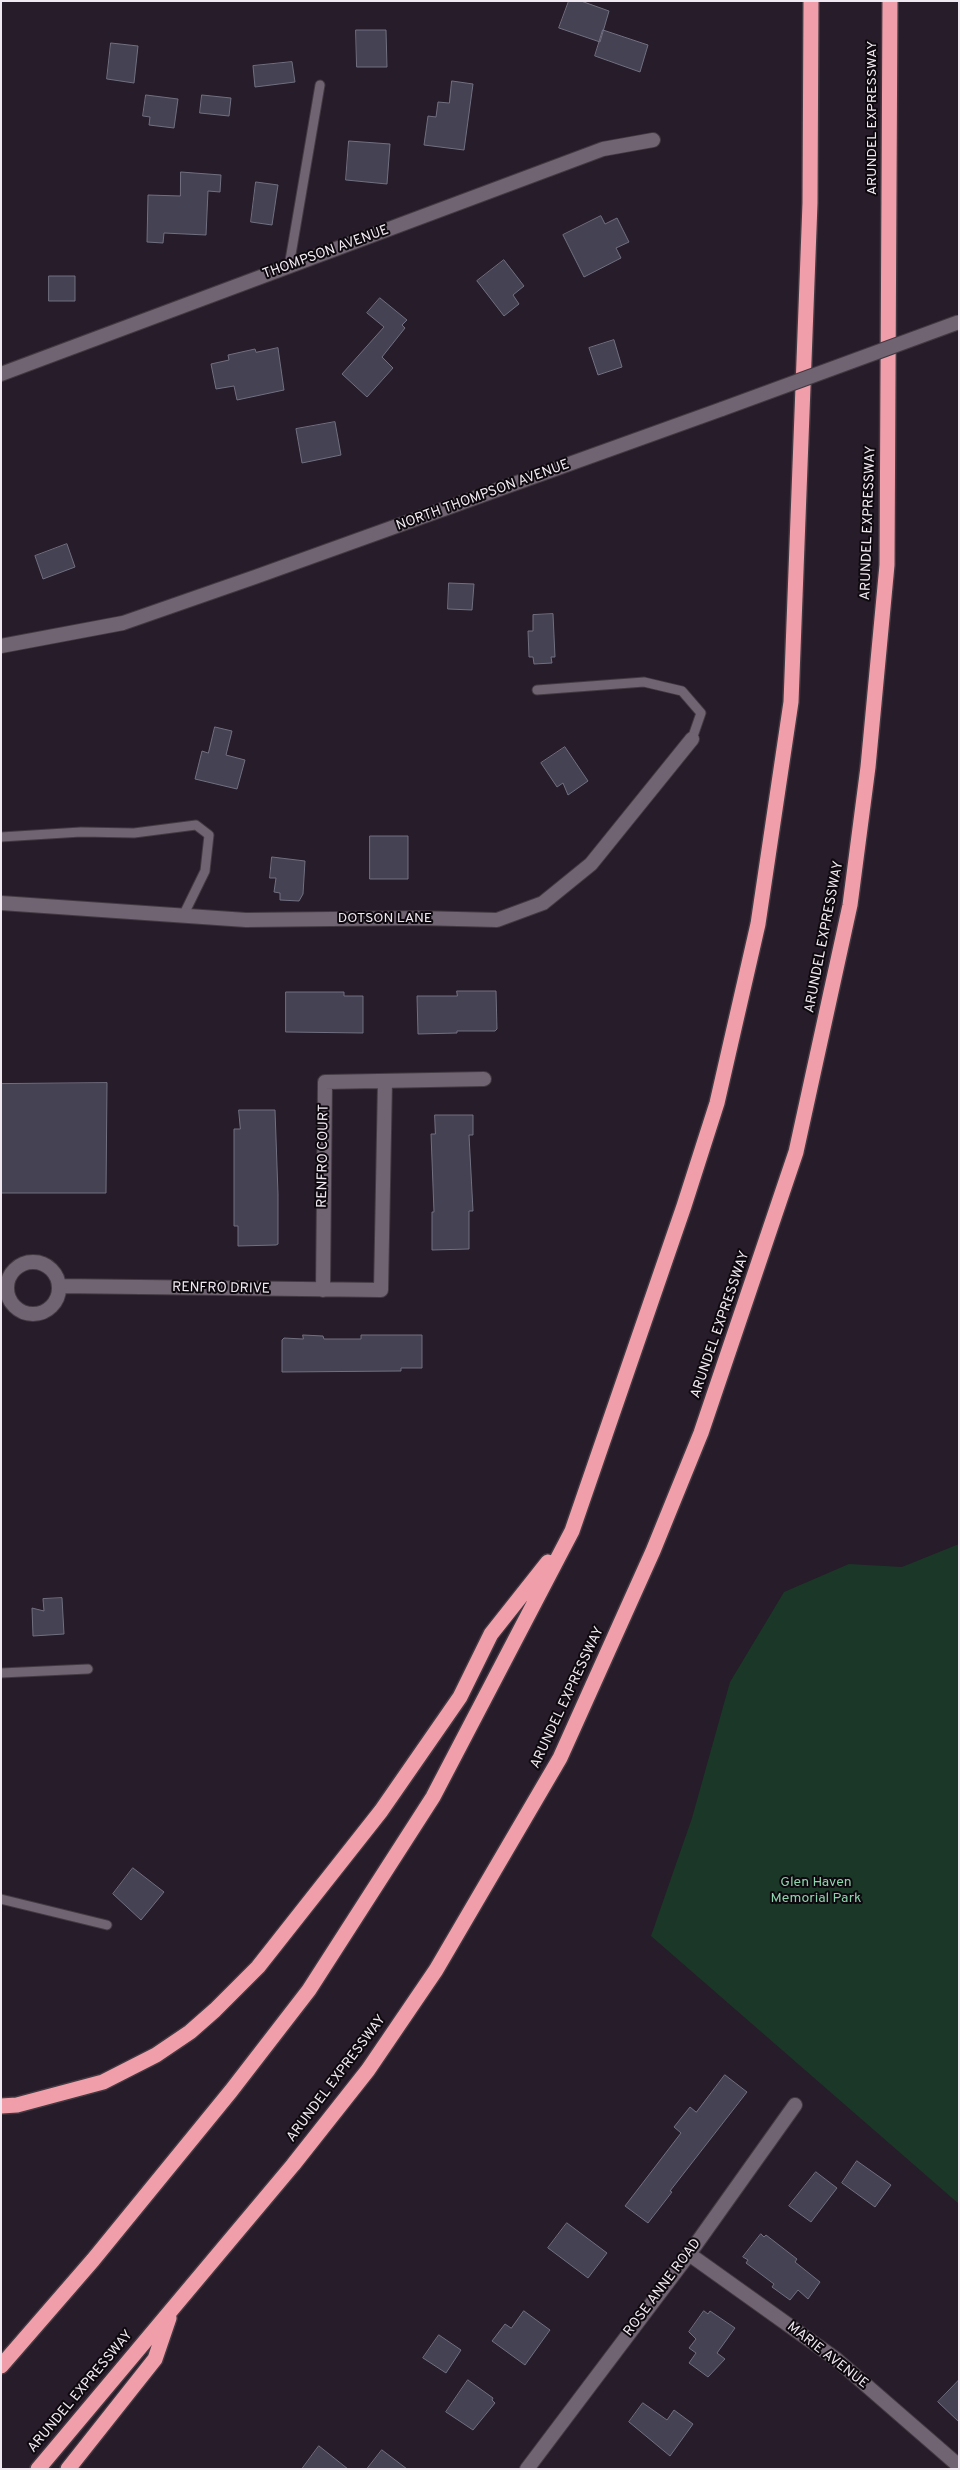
<!DOCTYPE html>
<html>
<head>
<meta charset="utf-8">
<style>
  body { margin:0 }
  #map { position:relative; width:960px; height:2470px; overflow:hidden; background:#271c29; font-family:Overpass,sans-serif }
  canvas { display:block }
  .frame { position:absolute; inset:0; border:2px solid #f1e9f1; pointer-events:none }
</style>
</head>
<body>
<div id="map">
<canvas width="960" height="2470"></canvas>
<div class="frame"></div>
</div>
<script>
const g = document.querySelector('canvas').getContext('2d');
g.lineJoin = 'round';
function fill(path, color) { g.fillStyle = color; g.fill(path, 'evenodd'); }
function strokePath(path, color, width, dash) { g.strokeStyle = color; g.lineWidth = width; g.lineCap = dash ? 'butt' : 'round'; g.setLineDash(dash || []); g.stroke(path); }
function label(font, color, halo, rows, align = 'center') {
  g.font = font + ' Overpass,sans-serif'; g.lineWidth = 4; g.setLineDash([]); g.textBaseline = 'middle'; g.strokeStyle = halo; g.fillStyle = color; for (const [text, x, y, turn = 0] of rows) {
    g.save(); g.translate(x, y); g.rotate((+turn || 0) * Math.PI / 180); g.textAlign = isNaN(turn) ? turn : align; if (halo) g.strokeText(text, 0, 0); g.fillText(text, 0, 0); g.restore();
  }
}
const green = new Path2D(`
  M959,1544V2204L651,1936L692,1818L730,1682L784,1592L849,1564L902,1567Z`);
const building = new Path2D(`
  M569,1H581L609,11L600,42L559,28Z
  M356,30H386L387,67H357Z
  M603,30L648,45L640,72L595,56Z
  M111,43L138,46L134,83L107,79Z
  M292,62L295,82L255,87L253,66Z
  M452,81L473,84L464,150L424,145L428,116L436,117L438,102L449,103Z
  M146,95L178,99L174,128L149,125L150,117L143,116Z
  M202,95L231,98L229,116L200,113Z
  M349,141L390,144L387,184L346,180Z
  M181,172L221,175L220,192L208,191L206,235L164,233L163,243L147,242L148,195L180,196Z
  M256,182L278,185L272,225L251,222Z
  M601,216L605,224L617,218L629,242L616,248L621,258L584,277L563,235Z
  M504,260L524,286L513,295L519,304L504,316L477,281Z
  M49,276H75V301H49Z
  M380,298L407,320L402,325L405,328L382,357L393,368L367,397L342,374L384,327L367,313Z
  M614,340L622,367L598,375L589,348Z
  M278,348L284,390L237,400L234,386L216,389L211,364L229,360L228,355L255,349L256,352Z
  M335,422L341,455L302,463L296,429Z
  M67,544L75,567L43,579L35,556Z
  M449,583L474,584L472,610L448,609Z
  M553,614L555,657H551L552,663L534,664L533,657H529L528,631H533V615Z
  M215,727L232,731L226,755L245,760L237,789L195,779L202,751L208,753Z
  M565,747L588,781L568,795L563,783L557,787L541,763Z
  M370,836H408V879H370Z
  M272,857L305,861L303,894L299,901L280,900V893L274,892L276,878H270Z
  M457,991H496L497,1029L495,1031H457V1033L418,1034L417,996H457Z
  M286,992H344V996H363V1033L286,1032Z
  M107,1083L106,1193H1V1084Z
  M239,1110H275L278,1194V1244L276,1245L238,1246V1226H234V1129H240Z
  M435,1115H473V1135H469L473,1211H469V1249L432,1250V1212H434L431,1134H435Z
  M303,1335L323,1336L324,1339H361V1335H422V1368H401V1371L282,1372V1340L284,1338L303,1339Z
  M62,1598L64,1634L33,1636L32,1608L44,1611L43,1599Z
  M133,1868L164,1892L141,1920L113,1894Z
  M725,2075L747,2092L670,2191L672,2192L648,2223L625,2206L681,2133L674,2127L690,2107L696,2112Z
  M857,2161L891,2185L875,2207L842,2183Z
  M816,2172L837,2188L811,2222L789,2206Z
  M567,2223L607,2253L588,2278L548,2248Z
  M761,2234L764,2237L766,2235L797,2259L795,2262L820,2282L808,2299L798,2290L790,2300L772,2287L774,2284L746,2263L748,2260L743,2257Z
  M524,2311L550,2330L525,2365L492,2341L505,2324L511,2328Z
  M704,2311L708,2314L710,2311L735,2328L717,2353L725,2359L708,2377L689,2363L696,2353L689,2348L696,2339L689,2332Z
  M439,2335L461,2350L446,2373L423,2358Z
  M468,2380L493,2398L492,2400L495,2403L473,2430L446,2412Z
  M959,2380V2422L938,2402Z
  M643,2403L667,2420L674,2410L693,2424L670,2456L629,2422Z
  M319,2446L348,2469H302Z
  M382,2450L407,2469H367Z`);
const service = new Path2D(`
  M289,266L320,85
  M537,690L644,682L682,691L701,713L692,739
  M1,837L81,832L134,833L196,825L209,835L205,871L183,916
  M1,1673L88,1669
  M1,1899L107,1925`);
const minor = new Path2D(`
  M1,374L603,149L653,140
  M1,646L123,623L255,577L722,409
  M1,903L246,920L418,918L497,920L543,903L591,864L692,739
  M7 1288a26 26 0 1 1 52 0a26 26 0 1 1-52 0Z
  M60,1286L381,1290L385,1081
  M323,1290L325,1082L484,1079
  M689,2254L836,2359L959,2466
  M527,2469L689,2254L795,2105`);
const motorway = new Path2D(`
  M1,2106L17,2105L103,2082L156,2055L190,2032L215,2010L258,1967L381,1811L460,1697L491,1634L548,1562
  M1,2366L93,2260L231,2091L309,1990L433,1797L572,1531L684,1206L717,1103L758,924L791,702L810,203L811,1
  M38,2469L293,2165L368,2070L436,1970L560,1758L653,1551L701,1433L796,1152L850,905L868,767L887,565L890,1
  M68,2469L155,2359L169,2318`);
const minorBridge = new Path2D(`
  M722,409L959,322`);
const streetNames = [
  ["ARUNDEL EXPRESSWAY",873,118,-90],
  ["THOMPSON AVENUE",326,253,-20],
  ["NORTH THOMPSON AVENUE",483,496,-20],
  ["ARUNDEL EXPRESSWAY",869,523,-88],
  ["DOTSON LANE",385,919],
  ["ARUNDEL EXPRESSWAY",825,937,-79],
  ["RENFRO COURT",324,1156,-89],
  ["RENFRO DRIVE",221,1289,1],
  ["ARUNDEL EXPRESSWAY",721,1325,-71],
  ["ARUNDEL EXPRESSWAY",568,1698,-65],
  ["ARUNDEL EXPRESSWAY",337,2079,-53],
  ["ROSE ANNE ROAD",663,2288,-53],
  ["MARIE AVENUE",827,2356,38],
  ["ARUNDEL EXPRESSWAY",81,2392,-50]
];
const parkNames = [
  ["Glen Haven",816,1883],
  ["Memorial Park",816,1899]
];
fill(green, '#1b3728');
fill(building, '#454353');
strokePath(building, '#716f81', 1);
strokePath(service, '#423942', 11);
strokePath(minor, '#423942', 16);
strokePath(motorway, '#423942', 18);
strokePath(service, '#706372', 9);
strokePath(minor, '#706372', 14);
strokePath(motorway, '#f09ea9', 15);
strokePath(minorBridge, '#423942', 16, []);
strokePath(minorBridge, '#706372', 14);
label('14px', '#f1e9f1', '#0d090e', streetNames);
label('14px', '#8dd3ad', '#0d090e', parkNames);
</script>
</body>
</html>
